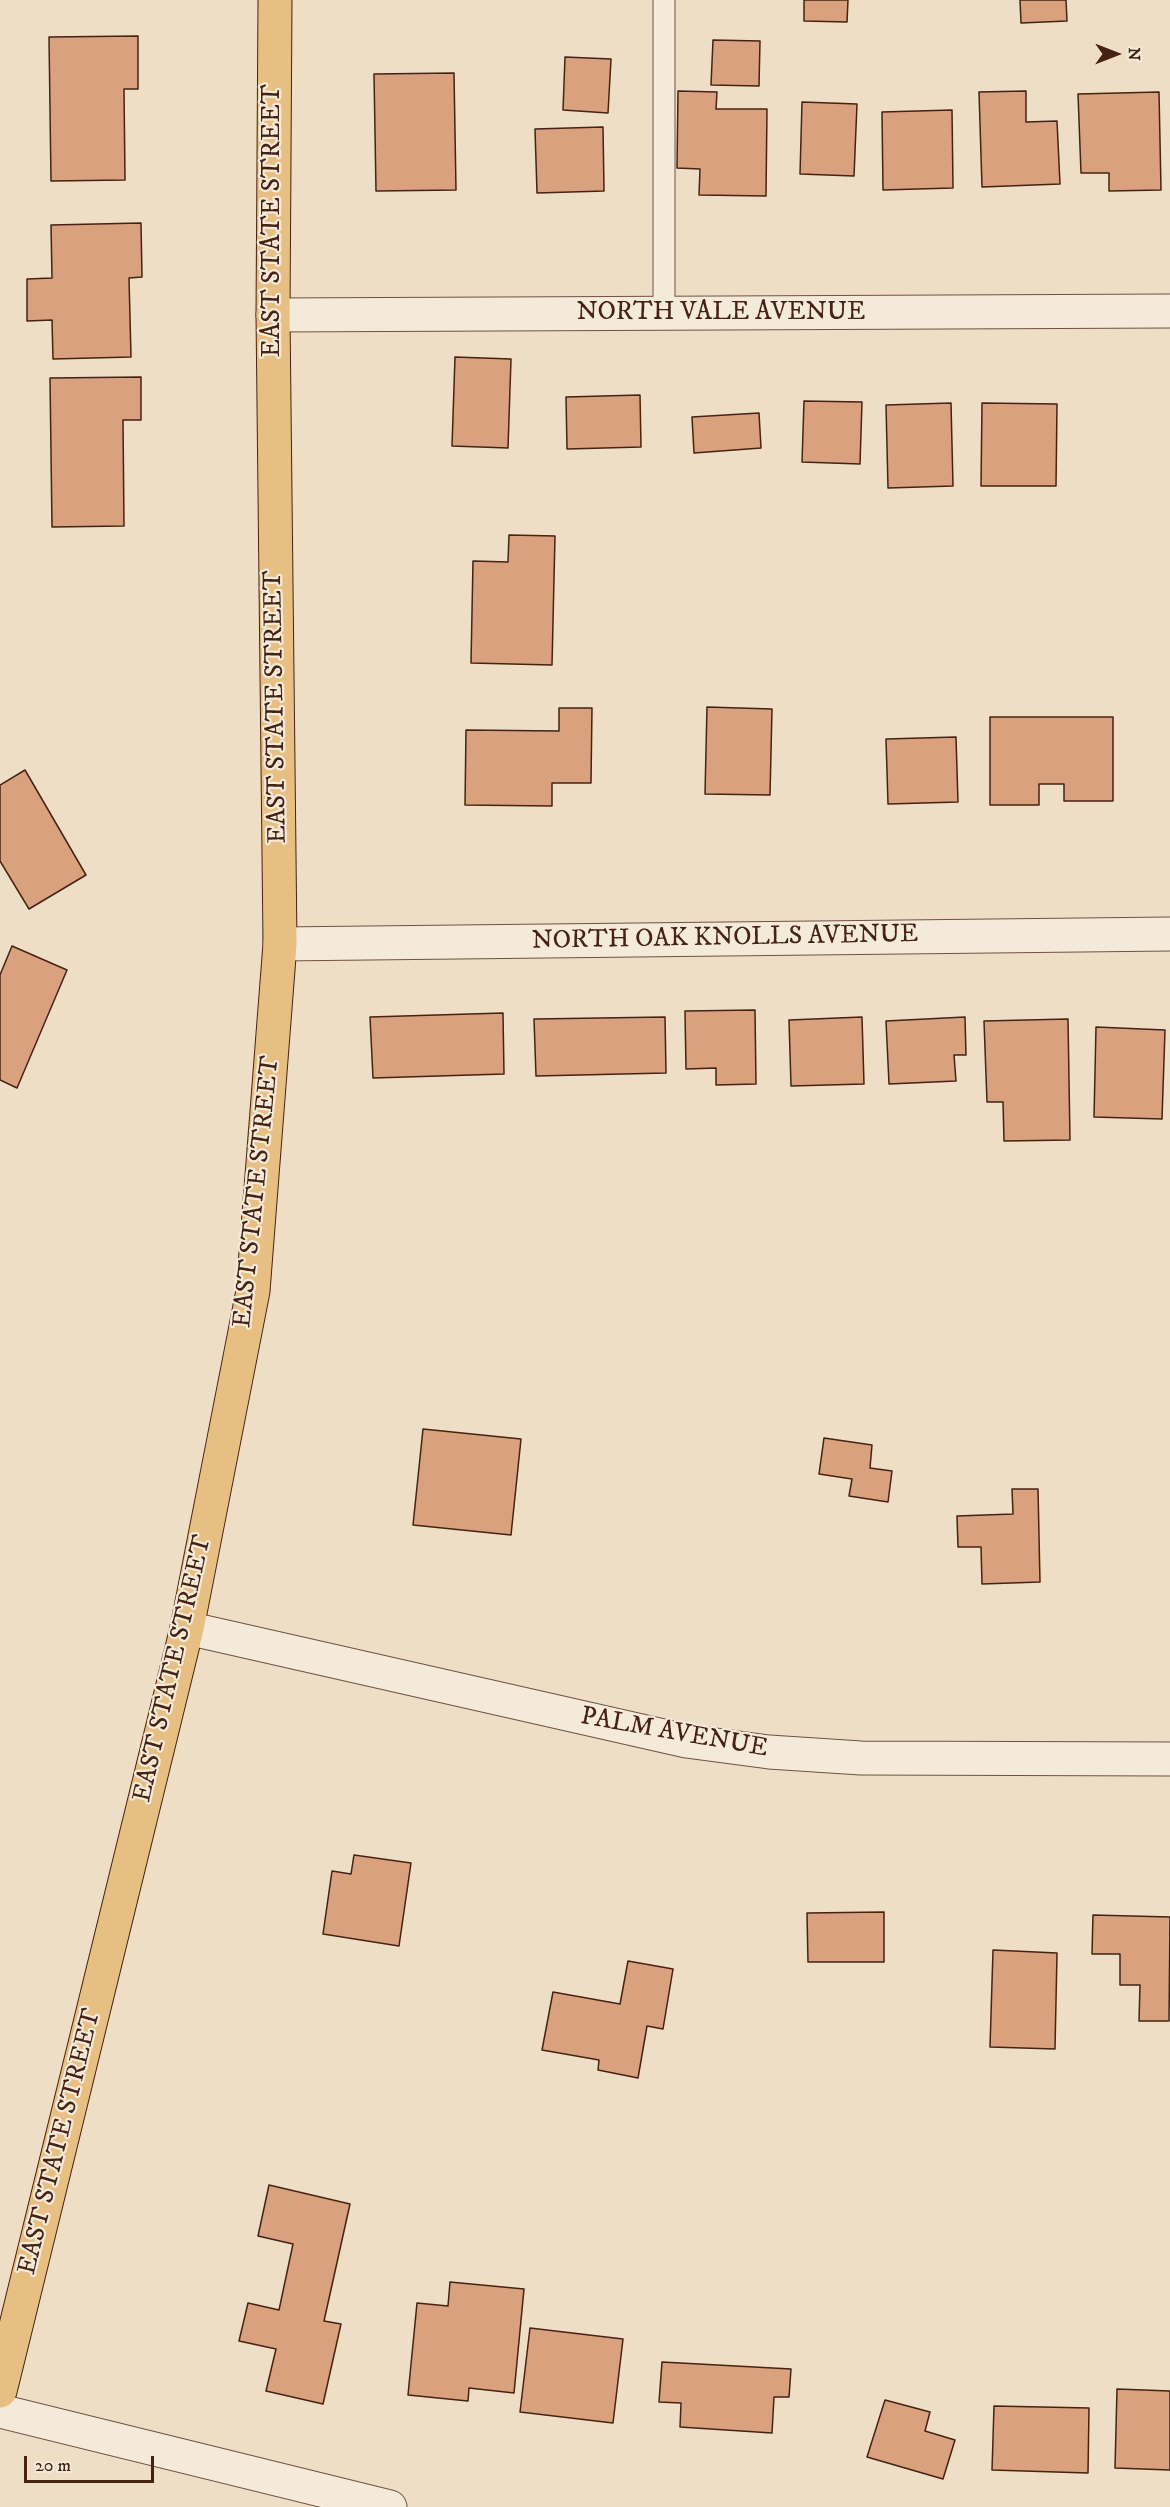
<!DOCTYPE html>
<html>
<head>
<meta charset="utf-8">
<style>
  body { margin:0 }
  #map { position:relative; width:1170px; height:2507px; overflow:hidden; background:#eedec6; font-family:"IM FELL DW Pica",serif }
  canvas { display:block }
  .north { position:absolute; left:1086px; top:24px; width:60px; height:60px; -webkit-text-stroke:4px #f4eada; paint-order:stroke; rotate:90deg; font-size:16px; font-weight:700; line-height:24px; text-align:center; color:#452213 }
  .north::after { content:''; display:block; margin:auto; width:21px; height:27px; background:#452213; clip-path:polygon(50% 0,100% 100%,50% 72%,0 100%) }
  .scale { position:absolute; left:24px; top:2456px; width:130px; height:27px; box-sizing:border-box; border:3px solid #452213; border-top:0; padding-left:8px; font-size:18px; line-height:21px; white-space:nowrap; color:#452213; -webkit-text-stroke:4px #f4eada; paint-order:stroke }
</style>
</head>
<body>
<div id="map">
<canvas width="1170" height="2507"></canvas>
<div class="north">N</div>
<div class="scale">20 m</div>
</div>
<script>
const g = document.querySelector('canvas').getContext('2d');
g.lineJoin = 'round';
function fill(path, color) { g.fillStyle = color; g.fill(path, 'evenodd'); }
function strokePath(path, color, width, dash) { g.strokeStyle = color; g.lineWidth = width; g.lineCap = dash ? 'butt' : 'round'; g.setLineDash(dash || []); g.stroke(path); }
function label(font, color, halo, rows, align = 'center') {
  g.font = font + ' "IM FELL DW Pica",serif'; g.lineWidth = 4.5; g.setLineDash([]); g.textBaseline = 'middle'; g.strokeStyle = halo; g.fillStyle = color; for (const [text, x, y, turn = 0] of rows) {
    g.save(); g.translate(x, y); g.rotate((+turn || 0) * Math.PI / 180); g.textAlign = isNaN(turn) ? turn : align; if (halo) g.strokeText(text, 0, 0); g.fillText(text, 0, 0); g.restore();
  }
}
const building = new Path2D(`
  M804,0H848L847,22L804,21Z
  M1020,0H1066L1067,21L1021,23Z
  M138,36V89H124L125,180L51,181L49,37Z
  M713,40L760,41L759,86L711,85Z
  M565,57L611,59L608,113L563,110Z
  M454,73L456,190L376,191L374,74Z
  M678,91L717,92L716,109H767L766,196L699,195L700,169L677,168Z
  M1026,91V122L1057,121L1060,184L982,187L979,92Z
  M1159,92L1161,190L1109,191V173H1081L1078,94Z
  M802,102L857,104L854,176L800,174Z
  M952,110L953,188L883,190L882,112Z
  M603,127L604,191L537,193L535,129Z
  M141,223L142,277L129,278L131,357L53,359L52,320L27,321V279L52,278L51,225Z
  M455,357L511,359L508,448L452,446Z
  M141,377V420H123L124,526L52,527L50,378Z
  M640,395L641,447L567,449L566,397Z
  M804,401L862,402L860,464L802,462Z
  M951,403L953,486L888,488L886,405Z
  M982,403L1057,404L1056,486H981Z
  M759,413L761,448L694,453L692,417Z
  M509,535L555,536L552,665L471,663L473,561L508,562Z
  M707,707L772,709L770,795L705,794Z
  M559,708H592L591,783H552V806L465,805L466,730L559,731Z
  M990,717H1113V801H1064V784H1039V805H990Z
  M956,737L958,802L888,804L886,739Z
  M25,770L86,875L29,909L0,861V785Z
  M12,946L67,970L17,1088L0,1080V975Z
  M755,1010L756,1084L716,1085V1068L686,1069L685,1011Z
  M503,1013L504,1074L373,1078L370,1017Z
  M665,1017L666,1073L536,1076L534,1019Z
  M862,1017L864,1084L791,1086L789,1020Z
  M965,1017L966,1055H954L956,1081L889,1084L886,1021Z
  M1068,1019L1070,1140L1004,1141L1003,1102H987L984,1021Z
  M1096,1027L1165,1030L1162,1119L1094,1117Z
  M423,1429L521,1439L511,1535L413,1525Z
  M824,1438L872,1445L870,1468L892,1471L888,1502L849,1496L852,1479L819,1474Z
  M1012,1489H1038L1040,1582L982,1584L981,1547H958L957,1516L1013,1514Z
  M354,1855L411,1863L399,1946L323,1934L332,1871L351,1874Z
  M884,1912V1962H808L807,1913Z
  M1093,1915L1170,1917L1169,2021H1139L1140,1985H1120V1954H1092Z
  M993,1950L1057,1953L1055,2049L990,2047Z
  M628,1961L673,1969L663,2029L647,2026L638,2078L598,2070L599,2060L542,2050L553,1992L620,2004Z
  M269,2185L350,2204L324,2321L341,2324L323,2404L266,2391L276,2349L239,2341L248,2303L279,2310L293,2244L258,2236Z
  M450,2282L524,2289L514,2393L469,2388L468,2401L408,2395L417,2303L448,2306Z
  M530,2328L623,2339L613,2423L520,2412Z
  M662,2362L791,2369L789,2397H774L772,2433L680,2427L681,2403L659,2402Z
  M1117,2389L1170,2391V2470L1115,2468Z
  M885,2400L930,2412L925,2431L955,2440L943,2479L867,2457Z
  M994,2406L1089,2408L1088,2473L992,2470Z`);
const service = new Path2D(`
  M664,0V314`);
const minor = new Path2D(`
  M273,315L1170,311
  M280,944L1170,934
  M187,1628L686,1741L769,1752L861,1758L1170,1759
  M0,2411L390,2507`);
const primary = new Path2D(`
  M0,2391L187,1628L253,1291L280,944L273,315L275,0`);
const streetNames = [
  ["EAST STATE STREET",274,221,-90],
  ["NORTH VALE AVENUE",721,314],
  ["EAST STATE STREET",277,707,-91],
  ["NORTH OAK KNOLLS AVENUE",725,939,-1],
  ["EAST STATE STREET",258,1192,-84],
  ["EAST STATE STREET",174,1669,-77],
  ["PALM AVENUE",674,1734,10],
  ["EAST STATE STREET",61,2142,-76]
];
fill(building, '#daa17f');
strokePath(building, '#452213', 1.5);
strokePath(service, '#6f5140', 23);
strokePath(minor, '#6f5140', 35);
strokePath(primary, '#452213', 35);
strokePath(service, '#f4eada', 21);
strokePath(minor, '#f4eada', 33);
strokePath(primary, '#e7bf83', 33);
label('26px', '#452213', '#f4eada', streetNames);
</script>
</body>
</html>
